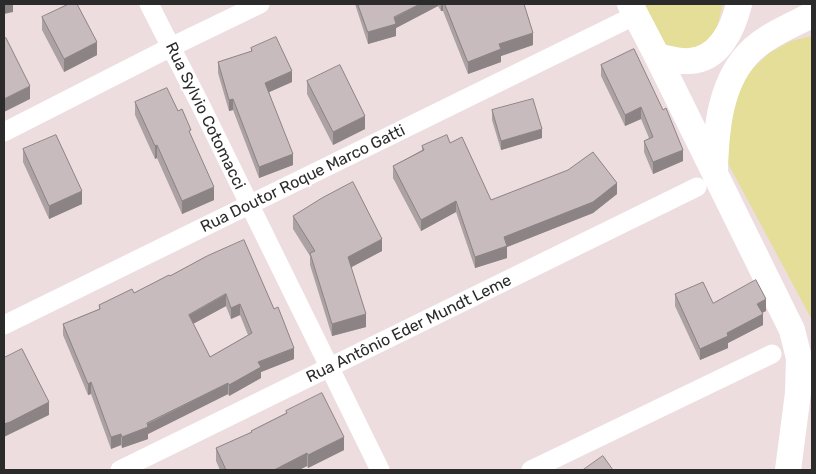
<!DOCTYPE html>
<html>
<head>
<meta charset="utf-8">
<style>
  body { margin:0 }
  #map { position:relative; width:816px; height:474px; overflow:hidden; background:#eddddf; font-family:Rubik,sans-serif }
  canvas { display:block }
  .frame { position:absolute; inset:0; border:5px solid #2b2b2b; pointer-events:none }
</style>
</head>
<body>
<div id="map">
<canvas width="816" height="474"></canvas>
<div class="frame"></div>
</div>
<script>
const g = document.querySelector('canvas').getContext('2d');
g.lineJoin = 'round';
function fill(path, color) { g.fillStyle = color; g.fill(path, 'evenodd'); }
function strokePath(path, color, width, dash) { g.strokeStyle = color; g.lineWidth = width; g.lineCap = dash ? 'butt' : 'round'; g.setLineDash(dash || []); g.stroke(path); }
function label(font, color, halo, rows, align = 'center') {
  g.font = font + ' Rubik,sans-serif'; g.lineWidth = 5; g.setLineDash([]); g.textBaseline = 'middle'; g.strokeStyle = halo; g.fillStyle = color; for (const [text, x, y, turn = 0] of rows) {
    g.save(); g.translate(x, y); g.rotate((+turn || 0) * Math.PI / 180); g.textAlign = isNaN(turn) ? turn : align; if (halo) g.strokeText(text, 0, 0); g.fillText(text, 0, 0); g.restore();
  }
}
const green = new Path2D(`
  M644,4H723L715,36L695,54H676L663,42Z
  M812,36V320L724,156L726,124L746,75L769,53L791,41Z`);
const minor = new Path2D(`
  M149,4L202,108L380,470
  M4,132L171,47L260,4
  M4,325L636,15
  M120,470L697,187
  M531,470L772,354`);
const secondary = new Path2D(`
  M630,4L657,56L792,330L799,358L798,393L788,470
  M657,56C667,58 679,62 689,61C719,60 733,29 739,4
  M715,170C716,129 720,79 753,49C770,34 792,25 812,15`);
const wall = new Path2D(`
  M355,4H524L533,45L501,56V62L468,74L443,11H441L438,6L396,28V36L368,44Z
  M42,17L97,55L64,72L42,30Z
  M251,48L292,82L269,92L293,165L259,178L233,110L229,111L218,73V62L251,52Z
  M634,49L683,161L653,174L644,152V141L649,138L641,119L625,126L601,76V65Z
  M307,81L365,129L333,145L307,94Z
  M135,102L178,111L191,136L214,200L182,214L157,158L155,159L135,115Z
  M492,110L542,138L501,150L492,120Z
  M450,143L491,200L617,194L593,213L507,247V258L475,268L456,212L421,231L393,178V166L422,150V146Z
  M23,149L82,204L49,219L23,162Z
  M293,216L382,251L351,267L366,327L332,336L310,265V256L293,229Z
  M207,256L294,359L261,372V378L229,396L228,394L148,434V439L122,448L121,445L111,449L91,394L88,395L63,335V324L99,309V305L134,293L170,276ZM226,306L231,319L240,315L248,335L210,357L193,324Z
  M675,294L713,303L766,311L762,313L763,325L728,343V348L700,360L675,306Z
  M286,411L344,450L308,468L307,466L299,470H220L216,461V448L251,433V431L286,413Z`);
const shadedWall = new Path2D(`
  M9,4H13V12L4,14V5Z
  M420,4H438V6L396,28V36L368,44V32Z
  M441,4H443V11H441Z
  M533,33V45L501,56V62L468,74V62L499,44Z
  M97,42V55L64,72V59Z
  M292,71V82L265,94V83Z
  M30,86V99L4,112V99Z
  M233,99V110L229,111V100Z
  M641,107V119L625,126V115Z
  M365,116V129L333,145V132Z
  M542,129V138L501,150V141Z
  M157,145V158L155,159V146Z
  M683,150V161L653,174V162Z
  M293,154V165L259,178V167Z
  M617,183V194L593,213L507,247V258L475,268V257L504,237Z
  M214,187V200L182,214V201Z
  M82,191V204L49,219V206Z
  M456,201V212L421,231V220Z
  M382,239V251L348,269V257Z
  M226,294V306L189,326V315Z
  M766,299V311L757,315V304Z
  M240,304V315L231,319V308Z
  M366,314V327L332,336V324Z
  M763,314V325L728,343V348L700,360V349L727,333Z
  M294,348V359L261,372V378L229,396V385L258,362Z
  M91,382V394L88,395V384Z
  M228,383V394L148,434V439L122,448V437Z
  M49,402V415L10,434L4,437V424Z
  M121,434V445L111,449V437Z
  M344,437V450L308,468V455Z
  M307,453V466L299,470H274Z`);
const building = new Path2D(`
  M69,4H77L97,42L64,59L42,17Z
  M358,4H420L394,17L396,24L368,32Z
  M445,4H524L533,33L499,44L501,49L468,62Z
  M276,37L292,71L265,83L293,154L259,167L233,99L229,100L218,62L252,51L251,48Z
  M6,38L30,86L4,99V39Z
  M634,49L663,110L666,108L683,150L653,162L644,141L653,137L641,107L625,115L601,65Z
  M340,65L365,116L333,132L307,81Z
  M167,88L178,111L182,109L191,130L189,131L214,187L182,201L157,145L155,146L135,102Z
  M533,99L542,129L501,141L492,110Z
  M56,135L82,191L49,206L23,149Z
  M447,135L450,143L462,137L491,200L568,170L593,152L617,183L593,202L504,237L507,246L475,257L456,201L421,220L393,166L424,150L422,146Z
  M353,182L382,239L348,257L366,314L332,324L310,253L315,251L293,216L322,198Z
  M244,240L274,309L278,307L294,348L258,362L261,367L229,385L228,383L147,423L148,427L122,437L121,434L111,437L91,382L88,384L63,324L100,309L99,305L132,289L134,293L169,275L170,276L207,256ZM226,294L231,308L240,304L252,333L210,357L189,315Z
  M756,280L766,299L757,304L763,314L727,333L728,336L700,349L675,294L703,282L713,303Z
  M22,349L49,402L10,422L4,424V358Z
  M322,393L344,437L308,455L307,453L274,470H226L216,448L252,432L251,431L287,413L286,411Z
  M603,456L613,470H583Z`);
const streetNames = [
  ["Rua Sylvio Cotomacci",205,116,64],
  ["Rua Doutor Roque Marco Gatti",303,179,-26],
  ["Rua Antônio Eder Mundt Leme",409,329,-26]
];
fill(green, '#e4de98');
strokePath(minor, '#fff', 19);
strokePath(secondary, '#fff', 26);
fill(wall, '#aca1a3');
fill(shadedWall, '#8c8384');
fill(building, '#c8bbbd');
strokePath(building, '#8c8384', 1);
label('16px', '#2b2b2b', '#fff', streetNames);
</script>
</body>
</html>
